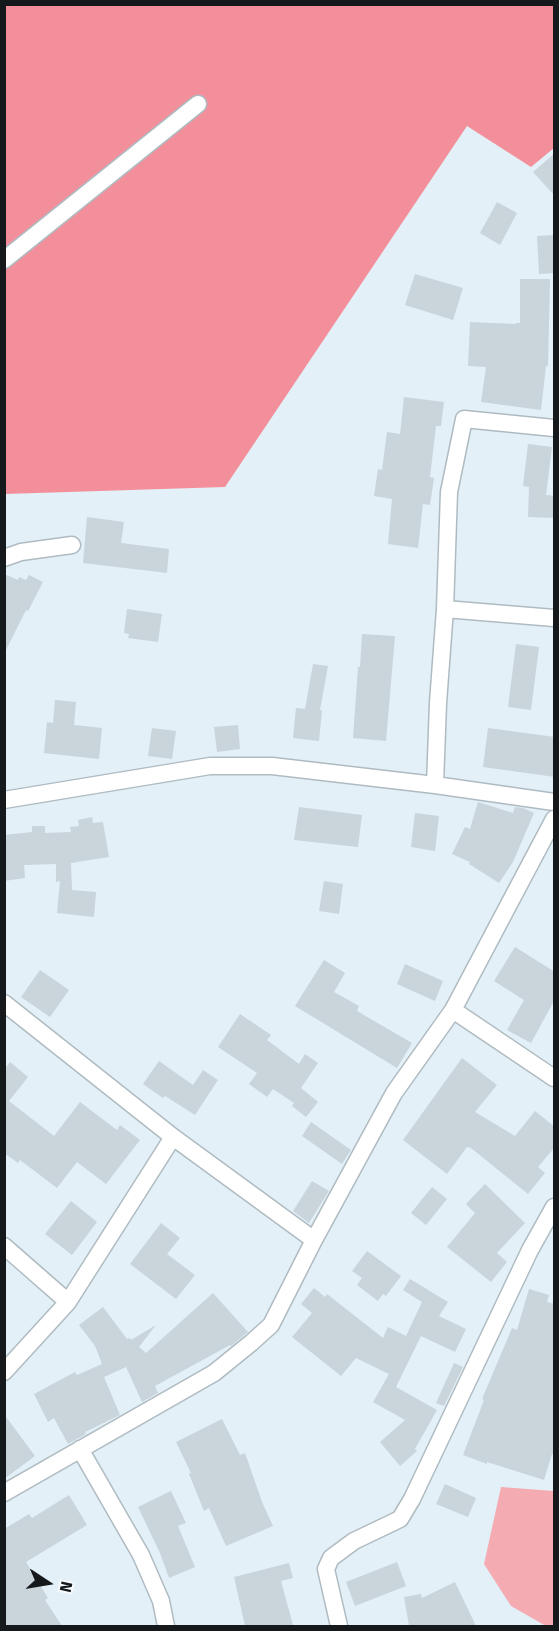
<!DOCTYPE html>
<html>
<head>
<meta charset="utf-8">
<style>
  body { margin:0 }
  #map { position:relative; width:559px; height:1631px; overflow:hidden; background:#e3f0f7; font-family:"Fira Sans",sans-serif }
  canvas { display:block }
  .frame { position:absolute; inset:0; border:6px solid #15191b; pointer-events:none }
  .north { position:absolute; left:18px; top:1553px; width:60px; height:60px; -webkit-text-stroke:4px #f7fbfe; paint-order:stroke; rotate:102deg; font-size:16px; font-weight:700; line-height:24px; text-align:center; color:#15191b }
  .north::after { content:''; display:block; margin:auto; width:21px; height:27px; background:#15191b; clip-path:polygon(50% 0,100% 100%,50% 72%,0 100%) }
</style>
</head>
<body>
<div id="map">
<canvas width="559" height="1631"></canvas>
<div class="frame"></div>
<div class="north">N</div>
</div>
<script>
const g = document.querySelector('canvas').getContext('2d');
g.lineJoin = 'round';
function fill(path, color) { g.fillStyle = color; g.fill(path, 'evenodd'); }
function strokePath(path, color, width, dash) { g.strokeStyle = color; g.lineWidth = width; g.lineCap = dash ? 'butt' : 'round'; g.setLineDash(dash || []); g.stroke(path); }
const green = new Path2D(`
  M501,1487L554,1491V1626H546L511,1606L484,1564Z`);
const forest = new Path2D(`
  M4,5H554V148L531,167L467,126L225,487L5,494Z`);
const building = new Path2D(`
  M555,153V196L533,172Z
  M497,202L517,213L500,245L480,233Z
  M555,235V273L539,274L537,236Z
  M415,274L463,288L453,320L405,305Z
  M520,279H550L548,366H546L541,410L481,402L486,367L468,366L470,322L516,324V323H520Z
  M404,397L444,402L441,426H436L430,477L434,478L430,505L423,504L418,548L388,544L392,499L374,496L378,469L382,470L387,432L400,434Z
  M528,444L552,447L546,495L555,496V518L528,517L529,487L523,486Z
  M87,517L124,522L121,543L169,549L167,573L83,563Z
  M4,574L18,580L19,577L26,580L29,575L43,582L28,611L26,610L4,654Z
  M127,609L162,614L158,642L128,638L129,634L124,633Z
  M362,634L395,636L386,741L353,738L358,667H360Z
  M516,644L539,647L531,710L508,707Z
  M313,664L328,666L320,710H322L319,741L293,738L296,708L305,709Z
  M55,700L76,702L74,725L102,728L99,759L44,753L47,722L53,723Z
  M238,725L240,749L217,752L214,727Z
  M152,728L176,731L172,759L148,756Z
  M488,728L555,737V777L483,767Z
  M478,802L513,813L515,807L523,808L534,813L513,862L499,883L469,864L470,862L452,854L465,827L470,829Z
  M299,807L362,815L358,847L294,840Z
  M415,813L439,816L435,851L411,847Z
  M92,817L93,823L103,822L109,857L71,863L72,890L96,892L94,917L57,913L60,881L56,882V864L24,865L25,878L4,881V835L32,832V826H45V833L71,832L70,827L79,826L78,820Z
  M324,881L343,884L339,914L319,911Z
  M515,947L555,972V999L531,1043L507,1030L524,1000L494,981Z
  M324,960L345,973L334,992L359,1006L357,1011L412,1043L397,1068L295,1006Z
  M405,964L443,981L435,1001L397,984Z
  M40,970L69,990L50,1017L21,997Z
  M240,1014L271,1035L267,1040L299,1064L305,1054L318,1063L301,1088L318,1102L306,1117L292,1106L294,1103L273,1089L267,1097L249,1084L257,1073L218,1047Z
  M462,1058L497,1085L475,1112L515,1136L535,1111L555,1127V1147L538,1167L545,1173L528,1194L471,1148L467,1147L447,1174L403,1140Z
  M159,1061L193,1085L203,1070L218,1080L195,1115L165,1096L163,1098L143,1084Z
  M10,1062L28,1077L9,1101L54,1136L80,1102L117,1130L120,1125L140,1140L106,1184L77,1162L57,1188L20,1160L18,1163L4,1153V1070Z
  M311,1122L351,1150L342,1164L302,1136Z
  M312,1181L329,1191L309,1223L293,1211Z
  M485,1184L525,1223L497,1253L507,1262L491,1282L447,1247L475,1213L466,1204Z
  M432,1187L447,1199L426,1225L411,1213Z
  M71,1201L97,1222L72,1255L45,1234Z
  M161,1223L180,1238L167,1254L195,1275L176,1299L130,1264Z
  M367,1251L401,1276L386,1296L383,1294L378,1301L357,1285L362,1278L352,1271Z
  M410,1279L448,1302L439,1316L466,1329L455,1352L421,1336L396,1387L437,1410L415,1449L417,1451L400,1466L380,1442L405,1420L373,1402L389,1374L356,1358L341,1376L292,1337L312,1313L301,1304L314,1288L325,1297L327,1294L383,1338L388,1327L406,1336L422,1302L403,1290Z
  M529,1289L549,1295L547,1302L555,1304V1455L552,1454L544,1480L487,1462V1464L463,1455L484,1400L482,1399L512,1328L517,1330Z
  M213,1293L248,1332L231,1346L230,1345L155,1386L158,1393L142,1402L126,1367L104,1377L120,1415L85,1432L86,1434L68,1444L54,1418L48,1422L34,1394L75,1372L77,1375L102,1364L95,1346L79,1325L103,1307L127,1339L130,1338L131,1340L156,1325L139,1347L146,1353Z
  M454,1363L463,1367L444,1406L436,1403Z
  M4,1414L35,1456L4,1479Z
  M222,1419L240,1455L245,1453L262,1502L273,1526L226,1546L209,1508L204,1511L189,1474L191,1473L176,1442Z
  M445,1484L476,1498L468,1517L436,1504Z
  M171,1491L186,1523L178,1526L195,1567L169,1578L160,1553L138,1507Z
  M69,1495L87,1525L26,1562L48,1598L45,1600L62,1626H4V1529L29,1514L32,1518Z
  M397,1562L406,1586L355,1606L346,1582Z
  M289,1563L293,1578L281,1581L293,1625L286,1626H245L234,1577Z
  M455,1582L476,1626H409L404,1597L421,1594L422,1598Z`);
const street = new Path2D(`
  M4,260L198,104
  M4,558L21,552L72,545
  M445,609L554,618
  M435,785L438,703L445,609L449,492L464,419L554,428
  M4,800L210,766H272L435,785L554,802
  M4,1003L173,1137L314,1240
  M453,1010L554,1078
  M4,1246L68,1302
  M4,1372L68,1302L173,1137
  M80,1449L141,1555L161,1601L166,1626
  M4,1493L214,1373L251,1343L271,1325L314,1240L394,1093L453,1010L554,819
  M339,1626L326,1569L331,1558L354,1541L400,1519L412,1499L530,1250L554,1207`);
fill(green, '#f4abb2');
fill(forest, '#f38f9a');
fill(building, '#c9d4db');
strokePath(street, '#afbbc1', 19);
strokePath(street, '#fff', 16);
</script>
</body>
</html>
